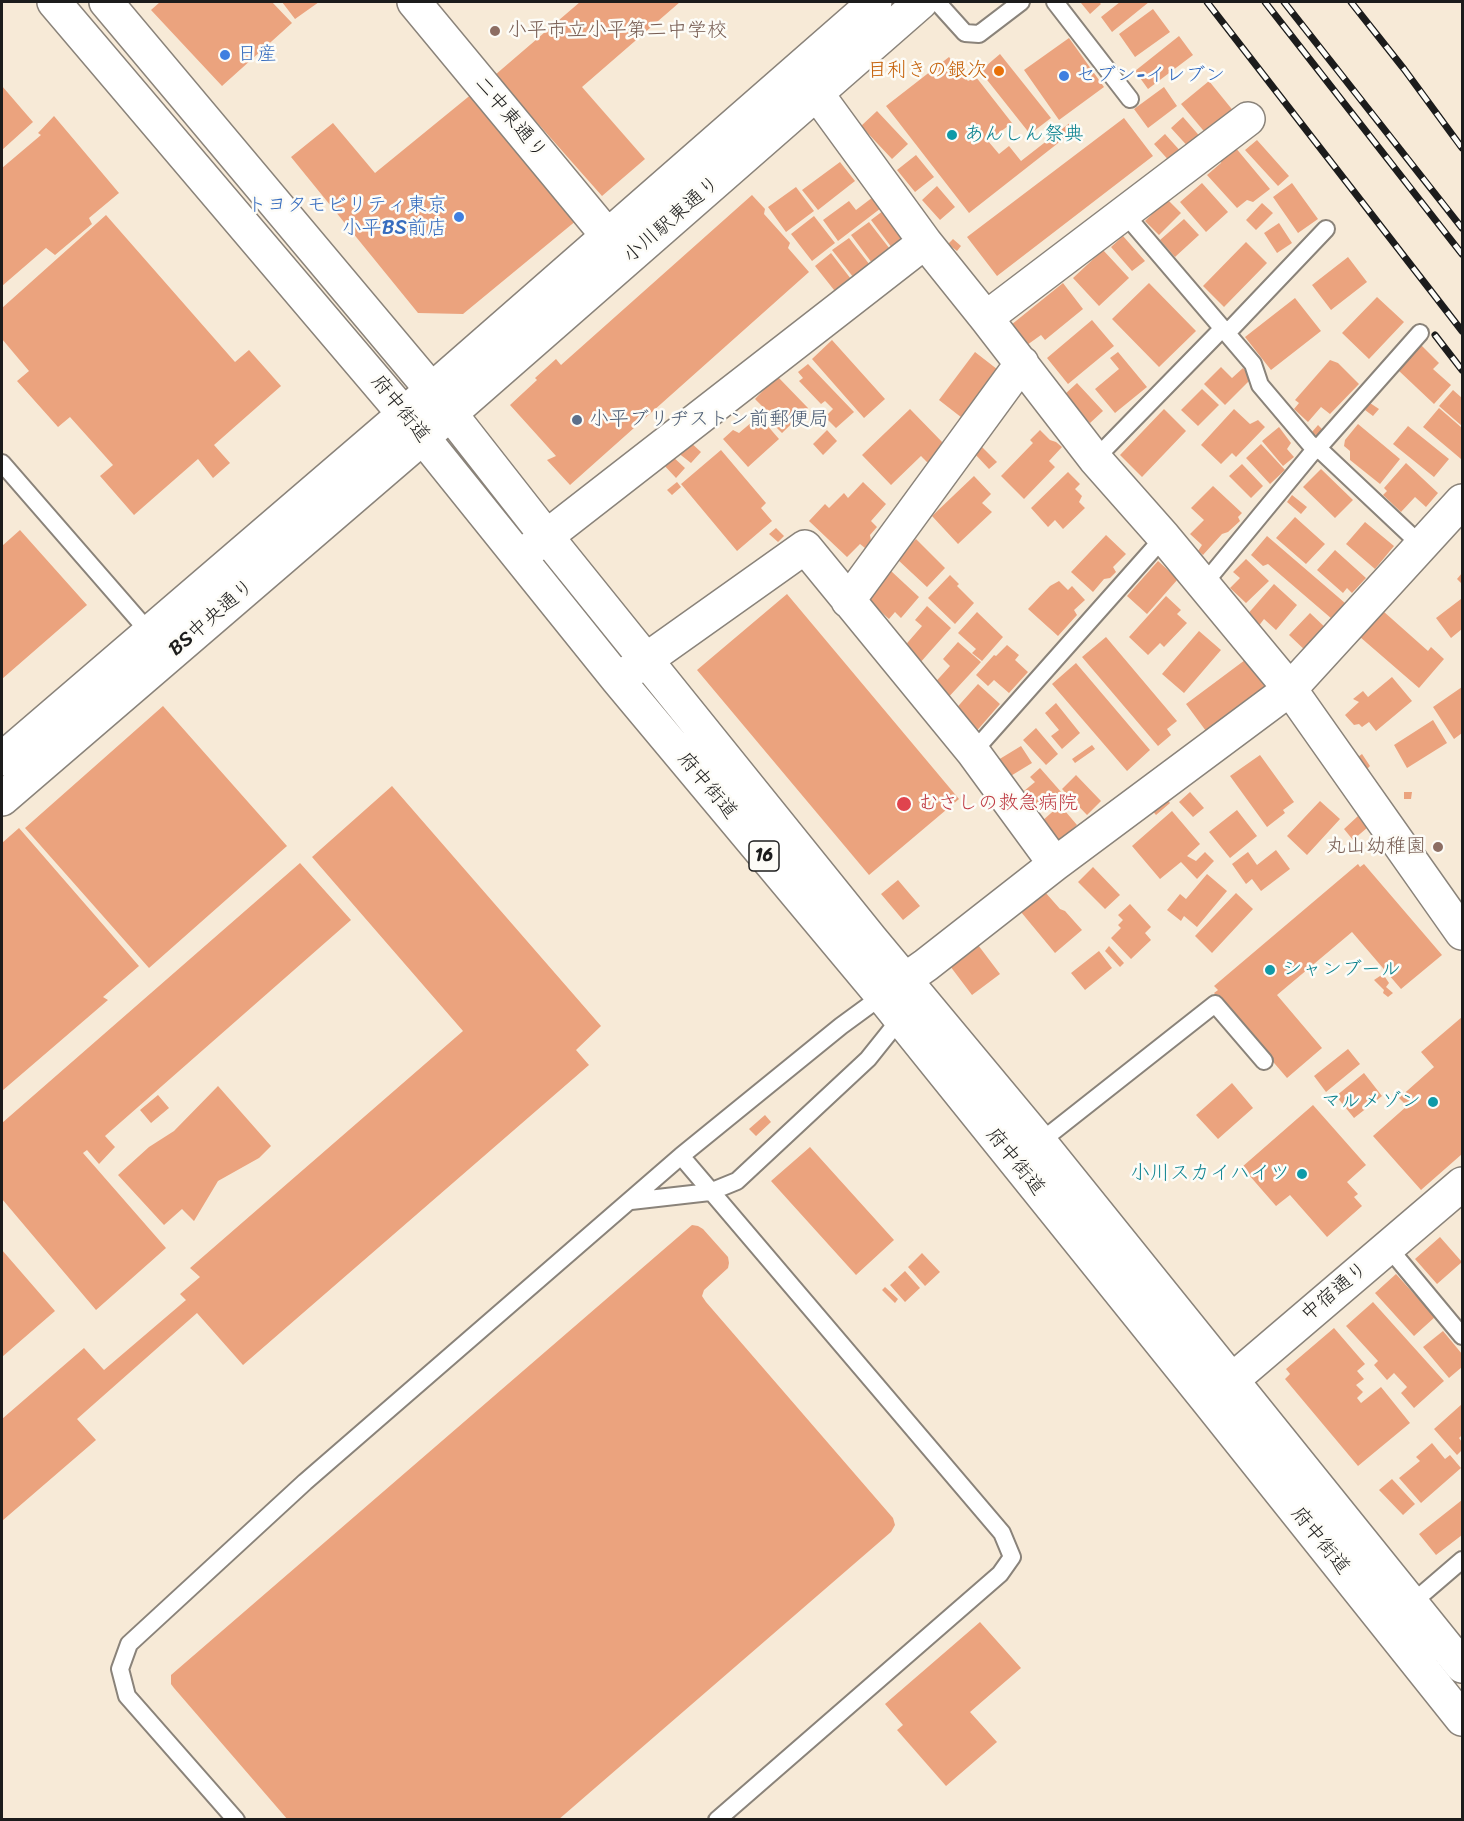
<!DOCTYPE html>
<html>
<head>
<meta charset="utf-8">
<style>
  body { margin:0 }
  #map { position:relative; width:1464px; height:1821px; overflow:hidden; background:#f7ead7; font-family:Sriracha,sans-serif }
  canvas { display:block }
  .frame { position:absolute; inset:0; border:3px solid #1c1c1c; pointer-events:none }
</style>
</head>
<body>
<div id="map">
<canvas width="1464" height="1821"></canvas>
<div class="frame"></div>
</div>
<script>
const g = document.querySelector('canvas').getContext('2d');
g.lineJoin = 'round';
function fill(path, color) { g.fillStyle = color; g.fill(path, 'evenodd'); }
function strokePath(path, color, width, dash) { g.strokeStyle = color; g.lineWidth = width; g.lineCap = dash ? 'butt' : 'round'; g.setLineDash(dash || []); g.stroke(path); }
function label(font, color, halo, rows, align = 'center') {
  g.font = font + ' Sriracha,"Klee One",sans-serif'; g.lineWidth = 5; g.setLineDash([]); g.textBaseline = 'middle'; g.strokeStyle = halo; g.fillStyle = color; for (const [text, x, y, turn = 0] of rows) {
    g.save(); g.translate(x, y); g.rotate((+turn || 0) * Math.PI / 180); g.textAlign = isNaN(turn) ? turn : align; if (halo) g.strokeText(text, 0, 0); g.fillText(text, 0, 0); g.restore();
  }
}
const building = new Path2D(`
  M160,2H272L292,23L222,86L151,10Z
  M282,2H319L295,19Z
  M580,2H680L582,87L645,159L602,196L495,75Z
  M1083,2H1099L1101,4L1090,14L1081,3Z
  M1120,2H1149L1112,32L1101,17Z
  M1153,9L1170,32L1135,57L1119,34Z
  M1179,36L1193,55L1148,89L1135,71Z
  M1069,38L1104,87L1059,120L1024,70Z
  M1000,54L1051,118L1030,134L980,71Z
  M949,57L968,81L976,77L1012,123L988,141L999,154L1009,146L1021,161L1071,122L1076,129L969,213L886,106Z
  M1209,81L1235,113L1208,136L1181,104Z
  M2,86L33,122L2,150Z
  M1164,87L1177,106L1148,128L1134,109Z
  M473,93L577,220L463,314L418,313L291,157L333,123L375,173Z
  M877,111L908,144L892,159L861,126Z
  M54,116L119,193L89,218L92,224L55,255L46,248L2,286V168L41,135L38,133Z
  M1183,117L1203,140L1192,151L1171,128Z
  M1124,118L1153,156L997,276L967,237Z
  M1165,134L1183,154L1172,164L1154,144Z
  M1257,140L1289,176L1278,186L1245,150Z
  M1235,147L1270,189L1253,202L1247,200L1237,208L1207,175L1221,163L1222,157Z
  M916,155L934,177L915,192L897,170Z
  M840,162L855,181L818,210L802,190Z
  M1202,183L1228,212L1206,232L1180,202Z
  M1292,183L1318,219L1298,233L1273,197Z
  M937,186L955,207L940,220L922,200Z
  M796,187L814,211L786,232L768,207Z
  M877,194L885,205L838,241L823,220L849,201L856,210Z
  M752,195L765,209L764,214L790,243L788,248L809,272L570,485L547,460L556,456L510,405L537,380L535,378L556,359L561,365Z
  M1167,199L1181,213L1159,235L1145,221Z
  M1262,203L1273,213L1256,230L1246,220Z
  M888,207L912,239L895,252L871,220Z
  M106,215L235,362L249,350L281,386L214,445L230,463L213,478L198,459L134,515L100,476L113,465L70,417L58,427L17,381L29,371L2,339V308Z
  M814,216L835,243L812,261L791,234Z
  M1184,219L1199,235L1175,257L1160,240Z
  M869,222L893,253L875,267L851,235Z
  M1279,223L1292,243L1277,253L1264,233Z
  M1123,236L1145,261L1132,271L1111,247Z
  M849,238L873,269L857,282L832,250Z
  M953,239L961,246L957,251L948,244Z
  M1246,242L1267,263L1224,307L1203,286Z
  M1103,250L1129,278L1099,306L1073,278Z
  M831,253L854,283L838,295L815,266Z
  M1348,257L1367,282L1331,310L1312,285Z
  M1063,283L1083,309L1045,340L1041,335L1027,345L1011,325Z
  M1149,283L1196,331L1159,367L1112,319Z
  M1377,297L1404,322L1369,359L1342,333Z
  M1295,298L1321,331L1271,370L1245,337Z
  M1092,320L1114,346L1068,384L1047,358Z
  M832,340L885,399L864,418L812,359Z
  M1421,345L1439,363L1433,369L1451,385L1434,404L1398,370Z
  M975,352L1002,373L966,421L939,400Z
  M1118,352L1147,387L1115,413L1095,389L1119,369L1110,358Z
  M1330,360L1338,363L1359,384L1330,414L1321,407L1308,422L1294,409L1299,403L1295,400Z
  M808,364L854,412L836,428L825,417L833,409L825,401L821,404L799,381L803,378L798,372Z
  M1221,367L1232,378L1243,368L1252,378L1225,405L1204,384Z
  M777,376L808,408L782,433L770,421V414L755,399Z
  M1077,383L1103,411L1090,423L1064,395Z
  M1202,389L1219,405L1198,426L1181,410Z
  M1453,390L1462,398V426L1439,406Z
  M1370,403L1379,409L1373,416L1365,410Z
  M1439,408L1462,428L1461,459L1423,427Z
  M910,409L946,446L928,463L921,456L891,485L862,455Z
  M1164,409L1186,431L1142,477L1120,455Z
  M1234,409L1250,424L1258,420L1265,427L1236,457L1232,453L1221,464L1201,445Z
  M759,416L779,439L748,467L723,439L733,430L739,433Z
  M1358,424L1400,459L1380,484L1350,460V451L1344,446L1345,440Z
  M1318,425L1323,430L1318,437L1312,432Z
  M1408,426L1449,459L1434,477L1393,444Z
  M1279,427L1291,443L1287,449L1294,457L1283,466L1262,441Z
  M827,430L837,441L823,455L813,444Z
  M1040,430L1050,440L1056,442L1062,447L1049,461L1055,467L1024,499L1001,476L1033,443L1030,440Z
  M688,440L701,452L691,463L677,452Z
  M1261,444L1285,470L1270,484L1246,458Z
  M981,446L997,462L989,469L974,453Z
  M721,450L766,503L761,508L772,521L737,551L681,484Z
  M671,455L685,468L676,478L662,463Z
  M1406,463L1438,493L1426,507L1415,497L1401,512L1383,495L1387,491L1384,488Z
  M1242,464L1263,486L1251,498L1229,476Z
  M1321,469L1353,500L1335,518L1303,487Z
  M1068,472L1080,484L1075,489L1082,496L1079,502L1085,508L1063,529L1055,520L1048,527L1031,508Z
  M974,476L991,494L982,503L992,512L958,544L932,516Z
  M677,482L681,487L672,495L667,490Z
  M863,482L886,504L871,521L877,527L870,535L871,541L865,548L860,544L847,557L809,521L825,504L829,508L844,493L848,498Z
  M1213,486L1242,513L1238,517L1240,521L1228,532L1222,534L1203,555L1198,551L1202,545L1190,534L1204,520L1191,508Z
  M1292,495L1307,507L1301,514L1287,502Z
  M1295,517L1325,544L1306,564L1276,538Z
  M1365,522L1394,546L1375,569L1346,544Z
  M776,528L784,536L778,542L769,534Z
  M20,530L87,605L2,679V546Z
  M1106,535L1126,554L1113,567L1116,572L1110,578L1104,579L1093,592L1071,572Z
  M1267,536L1345,603L1332,619L1268,564L1263,566L1251,555Z
  M916,539L945,568L927,587L897,559Z
  M1335,550L1366,578L1352,593L1347,588L1343,593L1317,570Z
  M1246,559L1269,581L1246,603L1230,588L1240,578L1233,572Z
  M1158,561L1178,579L1147,614L1127,596Z
  M891,571L919,597L901,618L895,612L889,619L868,600Z
  M1462,573V584L1457,579Z
  M950,575L959,584L957,586L974,603L955,624L928,598Z
  M1059,581L1068,590L1072,586L1085,600L1074,610L1077,615L1058,636L1028,609L1050,586Z
  M1274,584L1297,605L1276,630L1264,619L1258,627L1246,616Z
  M787,594L959,799L869,875L697,670Z
  M1166,596L1181,610L1177,614L1187,623L1164,647L1160,643L1148,655L1129,637Z
  M1461,599L1462,602V629L1451,638L1436,618Z
  M927,606L951,628L919,664L902,649L922,626L915,620Z
  M1383,611L1428,651L1431,647L1444,659L1419,688L1360,637Z
  M977,612L1003,637L982,661L972,653L976,649L958,633Z
  M1310,613L1329,631L1308,653L1289,635Z
  M1199,631L1221,650L1184,693L1162,674Z
  M1106,637L1177,721L1167,729L1171,735L1158,746L1082,657Z
  M958,642L981,662L945,701L930,688L950,666L943,659Z
  M1007,645L1019,655L1015,660L1028,672L1009,693L994,680L988,686L976,675L994,655L996,656Z
  M1245,660L1265,686L1206,731L1186,704Z
  M1076,663L1150,750L1127,771L1052,684Z
  M1392,677L1412,701L1376,731L1369,722L1362,727L1359,724L1354,725L1345,715L1359,702L1353,699L1363,691L1368,697Z
  M978,684L1000,704L974,734L952,713Z
  M1462,687V733L1454,739L1433,707Z
  M1056,703L1080,733L1062,749L1051,736L1059,730L1045,713Z
  M163,706L287,846L149,968L25,828Z
  M1433,720L1447,743L1407,768L1394,745Z
  M1036,728L1058,754L1046,765L1023,740Z
  M1092,745L1095,749L1075,763L1072,759Z
  M1021,746L1032,763L1009,777L998,760Z
  M1362,754L1370,766L1367,769L1358,757Z
  M1260,755L1294,802L1283,810L1285,813L1267,827L1230,776Z
  M1040,768L1062,793L1036,815L1019,795L1035,782L1030,777Z
  M1076,775L1101,801L1087,815L1062,789Z
  M392,786L601,1026L576,1050L589,1065L243,1365L197,1313L77,1419L96,1440L2,1521V1419L84,1348L104,1370L186,1300L180,1294L200,1277L190,1268L463,1031L312,857Z
  M1190,792L1204,808L1193,817L1179,802Z
  M1404,792H1412L1411,799H1404Z
  M1165,797L1170,803L1156,815L1151,809Z
  M1320,801L1340,819L1307,855L1287,836Z
  M1060,805L1077,825L1059,842L1041,822Z
  M1237,810L1257,836L1230,858L1209,832Z
  M1172,811L1200,844L1187,856L1196,861L1205,852L1214,861L1197,879L1181,862L1160,879L1132,846Z
  M1358,816L1368,827L1353,840L1344,829Z
  M19,828L139,966L103,997L108,1000L2,1091V843Z
  M1276,850L1290,869L1261,891L1252,879L1246,884L1232,864L1248,852L1257,865Z
  M300,863L351,920L105,1136L115,1147L99,1164L87,1150L83,1153L166,1248L96,1310L2,1199V1123Z
  M1358,864L1360,867L1364,864L1442,955L1401,989L1352,932L1277,995L1322,1048L1287,1078L1214,993L1218,990L1214,986Z
  M1093,867L1120,895L1105,909L1078,882Z
  M1207,874L1227,891L1197,927L1184,916L1181,921L1167,910L1180,894L1186,899Z
  M898,880L920,906L903,920L881,894Z
  M1045,892L1060,909L1065,911L1082,930L1055,953L1021,912Z
  M1236,893L1253,909L1212,953L1195,936Z
  M1130,904L1151,927L1145,933L1151,940L1131,959L1111,938L1121,928L1118,925L1123,920L1118,915Z
  M975,941L1000,974L972,995L947,962Z
  M1109,946L1124,963L1120,967L1105,951Z
  M1099,951L1112,968L1085,990L1071,973Z
  M1383,974L1389,983L1386,987L1393,993L1388,997L1383,993L1384,990L1374,980Z
  M1462,1017V1154L1421,1190L1373,1136L1407,1106L1399,1098L1434,1067L1421,1052Z
  M1348,1049L1360,1064L1326,1092L1314,1076Z
  M1364,1073L1382,1096L1354,1118L1336,1096Z
  M1232,1083L1253,1108L1218,1139L1196,1115Z
  M218,1086L271,1146L259,1158L218,1181L194,1221L182,1209L164,1225L118,1175L149,1147L174,1131Z
  M158,1095L169,1108L151,1123L140,1110Z
  M1313,1105L1366,1165L1347,1182L1358,1194L1354,1197L1362,1206L1327,1237L1290,1195L1276,1206L1242,1167Z
  M765,1115L771,1122L756,1136L749,1129Z
  M810,1147L894,1240L856,1275L771,1181Z
  M692,1225L698,1226L703,1229L728,1257L729,1263L728,1268L704,1290L702,1296L706,1302L893,1518L895,1525L891,1532L558,1820H288L174,1688L171,1684V1675Z
  M1440,1237L1462,1262L1437,1284L1415,1259Z
  M2,1250L55,1311L2,1357Z
  M922,1253L940,1272L925,1286L908,1267Z
  M905,1271L920,1288L905,1302L890,1285Z
  M1396,1274L1435,1317L1414,1336L1375,1293Z
  M885,1287L898,1299L895,1303L882,1290Z
  M1373,1302L1444,1381L1414,1408L1401,1393L1407,1387L1394,1373L1387,1380L1374,1365L1378,1361L1346,1326Z
  M1334,1328L1365,1364L1357,1371L1364,1379L1356,1385L1363,1392L1357,1398L1361,1403L1381,1387L1410,1423L1358,1466L1285,1379L1290,1374L1286,1369Z
  M1443,1331L1462,1354V1367L1449,1378L1423,1347Z
  M1462,1404V1435L1459,1438L1462,1442V1450L1457,1455L1434,1429Z
  M1432,1443L1445,1459L1450,1455L1461,1468L1421,1503L1399,1478L1420,1461L1416,1457Z
  M1392,1479L1415,1504L1403,1515L1379,1490Z
  M1462,1500V1535L1436,1555L1419,1534Z
  M980,1622L1021,1668L970,1712L997,1742L946,1786L897,1730L903,1725L885,1704Z`);
const lane = new Path2D(`
  M937,2L965,33L979,34L1021,2
  M1055,2L1130,99
  M1124,213L1253,364L1260,385L1310,444L1318,448L1422,546
  M1227,333L1326,229
  M1095,459L1223,328
  M2,463L149,632
  M1203,585L1311,454L1318,448L1420,333
  M973,752L1164,537
  M1040,1142L1215,1004L1264,1061
  M681,1156L1002,1533L1012,1557L1000,1574L717,1820
  M631,1201L710,1192L737,1181L868,1059L900,1019
  M1388,1247L1462,1336
  M1412,1603L1462,1560
  M236,1820L127,1696L120,1669L129,1644L305,1482L681,1156L841,1026L882,996`);
const street = new Path2D(`
  M414,2L607,235
  M804,76L925,242L986,318L1095,459L1164,537L1290,689L1462,933
  M986,318L1248,119
  M524,554L925,242
  M848,601L1022,363
  M622,677L805,547L973,752L1055,864
  M2,759L404,414L875,2
  M2,799L450,414L921,2
  M882,996L926,965L1055,864L1290,689L1462,501
  M1210,1399L1462,1184`);
const primary = new Path2D(`
  M54,2L404,414L618,680L882,996L1208,1401L1462,1719
  M106,2L431,389L547,537L871,939L1040,1142L1462,1666`);
const rail = new Path2D(`
  M1207,2L1462,331
  M1265,2L1462,254
  M1284,2L1462,228
  M1351,2L1404,69L1462,148
  M1435,335L1462,370`);
const markers = [
  [495,31,6,"#8d6e63"],
  [225,55,6,"#3f7fe0"],
  [999,71,6,"#e8710a"],
  [1064,76,6,"#3f7fe0"],
  [952,135,6,"#0f9aa8"],
  [459,217,6,"#3f7fe0"],
  [577,420,6,"#5c6f8a"],
  [904,804,8,"#e0444e"],
  [1438,847,6,"#8d6e63"],
  [1270,970,6,"#0f9aa8"],
  [1433,1102,6,"#0f9aa8"],
  [1302,1174,6,"#0f9aa8"]
];
const shields = [
  [764,856,30]
];
const shieldNames = [
  ["16",764,856]
];
const educationNames = [
  ["小平市立小平第二中学校",507,31],
  ["丸山幼稚園",1426,847,"right"]
];
const shopNames = [
  ["日産",237,55],
  ["セブン-イレブン",1076,76],
  ["トヨタモビリティ東京",447,206,"right"],
  ["小平BS前店",447,229,"right"]
];
const foodNames = [
  ["目利きの銀次",987,71]
];
const streetNames = [
  ["二中東通り",510,118,50],
  ["小川駅東通り",672,220,-41],
  ["府中街道",400,409,51],
  ["BS中央通り",212,618,-41],
  ["府中街道",707,786,50],
  ["府中街道",1015,1162,51],
  ["中宿通り",1335,1292,-40],
  ["府中街道",1320,1541,51]
];
const cultureNames = [
  ["あんしん祭典",964,135],
  ["シャンブール",1282,970],
  ["マルメゾン",1421,1102,"right"],
  ["小川スカイハイツ",1290,1174,"right"]
];
const serviceNames = [
  ["小平ブリヂストン前郵便局",589,420]
];
const healthNames = [
  ["むさしの救急病院",918,804]
];
fill(building, '#eba37e');
strokePath(lane, '#8a837a', 20);
strokePath(street, '#8a837a', 36);
strokePath(primary, '#8a837a', 36);
strokePath(lane, '#fff', 16);
strokePath(street, '#fff', 33);
strokePath(primary, '#fff', 33);
strokePath(rail, '#1c1c1c', 7);
strokePath(rail, '#fdfcf7', 4.5, [14]);
for (const [x, y, r, color] of markers) { const dot = new Path2D(); dot.arc(x, y, r, 0, 2 * Math.PI); g.fillStyle = color; g.fill(dot); strokePath(dot, '#fdfcf7', 2); }
for (const [x, y, w] of shields) { const box = new Path2D(); box.roundRect(x - w / 2, y - 15, w, 30, 4.5); g.fillStyle = '#fdfcf7'; g.fill(box); strokePath(box, '#1c1c1c', 1.5); }
label('bold 18px', '#1c1c1c', null, shieldNames);
label('20px', '#785e54', '#fdfcf7', educationNames, 'left');
label('20px', '#366cbe', '#fdfcf7', shopNames, 'left');
label('20px', '#c56008', '#fdfcf7', foodNames, 'right');
label('20px', '#1c1c1c', '#fdfcf7', streetNames);
label('20px', '#0d838f', '#fdfcf7', cultureNames, 'left');
label('20px', '#4e5e75', '#fdfcf7', serviceNames, 'left');
label('20px', '#be3a42', '#fdfcf7', healthNames, 'left');
</script>
</body>
</html>
